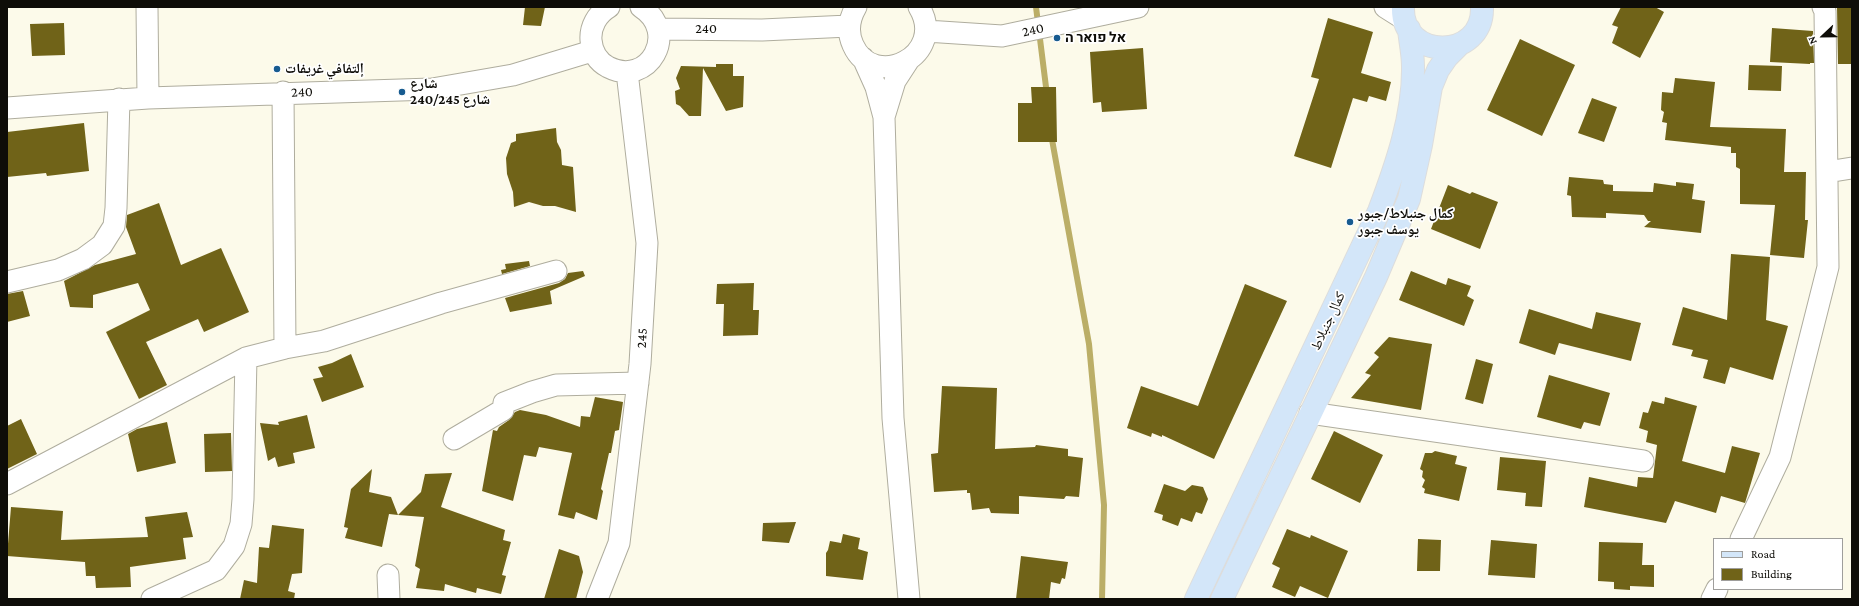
<!DOCTYPE html>
<html>
<head>
<meta charset="utf-8">
<style>
  body { margin:0 }
  #map { position:relative; width:1859px; height:606px; overflow:hidden; background:#fcfaea; font-family:"Crimson Pro",serif }
  canvas { display:block }
  .frame { position:absolute; inset:0; border:8px solid #0e0d08; pointer-events:none }
  .legend { position:absolute; left:1713px; top:538px; width:130px; height:52px; box-sizing:border-box; background:#fff; border:1px solid #9f9e9c; margin:0; padding:5px 7px; list-style:none; font-size:12px; color:#0e0d08 }
  .legend li { display:flex; align-items:center; gap:8px; height:20px }
  .legend b { width:20px; border:1px solid #9f9e9c }
  .north { position:absolute; left:1803px; top:16px; width:40px; height:40px; -webkit-text-stroke:3px #fff; paint-order:stroke; rotate:248deg; font-size:11px; font-weight:700; line-height:16px; text-align:center; color:#0e0d08 }
  .north::after { content:''; display:block; margin:auto; width:14px; height:18px; background:#0e0d08; clip-path:polygon(50% 0,100% 100%,50% 72%,0 100%) }
</style>
</head>
<body>
<div id="map">
<canvas width="1859" height="606"></canvas>
<div class="frame"></div>
<ul class="legend">
<li><b style="height:5px;background:#d3e6f9"></b>Road</li>
<li><b style="height:11px;background:#706318"></b>Building</li>
</ul>
<div class="north">N</div>
</div>
<script>
const g = document.querySelector('canvas').getContext('2d');
g.lineJoin = 'round';
function strokePath(path, color, width, dash) { g.strokeStyle = color; g.lineWidth = width; g.lineCap = dash ? 'butt' : 'round'; g.setLineDash(dash || []); g.stroke(path); }
function fill(path, color) { g.fillStyle = color; g.fill(path, 'evenodd'); }
function label(font, color, halo, rows, align = 'center') {
  g.font = font + ' "Crimson Pro","Noto Naskh Arabic",Heebo,serif'; g.lineWidth = 3.5; g.setLineDash([]); g.textBaseline = 'middle'; g.strokeStyle = halo; g.fillStyle = color; for (const [text, x, y, turn = 0] of rows) {
    g.save(); g.translate(x, y); g.rotate((+turn || 0) * Math.PI / 180); g.textAlign = isNaN(turn) ? turn : align; if (halo) g.strokeText(text, 0, 0); g.fillText(text, 0, 0); g.restore();
  }
}
const stream = new Path2D(`
  M1036,7L1047,95
  M1051,134L1089,344L1104,505L1102,599`);
const building = new Path2D(`
  M525,7H545L541,26L523,25Z
  M1621,7H1655L1664,12L1640,58L1612,43L1618,27L1612,25Z
  M1837,7H1852V64H1838Z
  M1328,18L1373,32L1361,73L1391,82L1386,101L1369,96L1367,102L1353,98L1331,168L1294,156L1319,79L1311,77Z
  M64,23L65,55L32,56L30,24Z
  M1772,28L1813,31L1814,63H1810V64L1770,62Z
  M1520,39L1575,65L1542,136L1487,110Z
  M1143,48L1147,109L1102,112L1101,102L1093,103L1090,52Z
  M716,64H733V76H744L743,107L726,111L703,68L701,116H689L680,106L676,104L675,91L680,89L676,78L681,66L716,67Z
  M1749,65L1782,66L1781,91L1748,90Z
  M1675,78L1715,82L1710,127L1786,129L1784,172H1806L1805,220H1808L1804,258L1770,255L1775,205L1740,204V169L1736,167V153H1731V147L1665,140L1667,123L1662,122L1664,112L1661,110L1662,92L1673,93Z
  M1031,87H1056L1057,142H1018V103H1032Z
  M1592,98L1617,107L1604,142L1578,133Z
  M84,123L89,171L47,176L46,173L7,177V132Z
  M556,128L557,142L561,150L562,165L573,167L576,212L555,206H543L529,202L514,207L513,192L507,174L506,158L511,143L516,141V134Z
  M1569,177L1603,180L1604,184L1613,185V191L1653,192L1654,183L1676,186V182L1694,184L1692,199L1705,201L1701,233L1644,227L1651,221H1648L1644,215L1606,213V218L1572,217L1571,196L1567,195Z
  M1448,185L1470,194L1472,192L1498,202L1480,249L1431,229Z
  M159,203L181,265L221,248L249,312L204,332L198,319L146,342L167,385L139,399L106,332L150,310L138,283L93,295V308L70,307L64,281L95,265L136,254L126,227L127,215Z
  M1731,254L1770,257L1766,320L1788,326L1773,380L1730,367L1725,384L1703,378L1708,360L1691,356L1693,350L1672,345L1683,307L1727,320Z
  M529,261L530,266L502,274L501,270L506,269L505,264Z
  M583,271L585,276L550,291L552,304L510,312L505,298L559,283L565,279L568,273Z
  M1411,271L1446,285L1448,278L1471,286L1467,296L1474,300L1464,326L1399,300Z
  M754,283L753,310H759L758,335L723,336L724,304H716L717,284Z
  M1245,284L1287,301L1214,459L1162,435V437L1152,433L1151,437L1127,428L1141,386L1198,406Z
  M23,291L30,316L7,322V294Z
  M1529,309L1592,329L1596,312L1641,323L1631,361L1559,343L1555,355L1519,343Z
  M1389,337L1432,344L1421,410L1351,398L1371,375L1365,373L1379,357L1374,353Z
  M351,354L364,387L322,402L313,379L323,377L318,367L332,363Z
  M1476,359L1493,364L1483,404L1465,399Z
  M1549,375L1610,393L1600,426L1584,422L1581,429L1537,417Z
  M942,386L997,388L995,449L1035,447L1036,445L1068,449V456L1083,458L1079,497L1066,496L1064,499L1019,496V514L991,513L989,508L972,510L970,493H967V490L934,492L931,454L938,453Z
  M595,397L623,402L619,430L615,431L611,453H609L601,489L603,491L597,520L576,512L574,519L558,515L572,453L539,447L536,457L524,455L513,501L482,491L493,430L497,431L499,427L509,420L515,412L520,410L546,415L580,427L581,416L590,417Z
  M1665,397L1697,406L1682,461L1725,473L1732,446L1760,453L1745,503L1721,496L1716,513L1675,501L1666,523L1584,507L1589,477L1637,487L1638,477L1653,478L1657,445L1646,442L1648,431L1639,428L1643,412L1648,413L1652,401L1664,404Z
  M307,415L315,448L293,453L295,463L278,467L275,457L268,461L260,423L279,425L278,422Z
  M21,419L37,454L7,469V426Z
  M167,422L176,463L137,472L128,434L137,429Z
  M1334,431L1383,455L1360,503L1311,479Z
  M231,433L232,471L205,472L204,434Z
  M1435,451L1457,456L1455,464L1467,467L1459,501L1424,493L1425,489L1422,487L1425,480L1422,477L1423,471L1420,469L1425,453H1432Z
  M1500,457L1546,461L1542,507L1525,506L1526,493L1497,490Z
  M372,469L369,492L391,497L398,515L389,514L382,547L345,538L348,528L344,527L351,489Z
  M452,473L441,507L505,530L503,540L511,542L502,575L506,576L501,594L477,588L476,593L445,584L444,591L416,588L420,569L415,566L424,517L398,515L421,492L425,474Z
  M1164,484L1185,491L1192,485L1203,487L1208,499L1202,514L1196,512L1192,522L1181,518L1178,526L1162,520L1163,515L1154,512Z
  M11,507L63,511L61,540L148,537L145,517L187,512L193,537L183,538L186,559L130,567L131,587L96,588L95,576H86L85,562L7,556Z
  M796,522L789,543L762,541L763,523Z
  M272,525L304,529L302,573L292,574L288,591L295,593L294,599H240L244,580L257,583L259,547L269,548Z
  M1287,529L1310,538L1311,535L1348,551L1328,598L1300,586L1295,597L1272,587L1280,568L1272,564Z
  M843,534L860,538L858,549L868,552L863,580L826,576V553L828,550L830,541L841,543Z
  M1418,539L1441,540L1440,571H1417Z
  M1491,540L1537,544L1535,578L1488,575Z
  M1599,542L1643,543L1642,565H1654V587L1630,586V590L1614,589V582L1598,581Z
  M559,549L579,556L583,572L576,599H544Z
  M1021,556L1068,562L1065,579L1062,578L1060,584L1051,582L1049,599H1016Z`);
const minor = new Path2D(`
  M147,7L148,98
  M609,7C597,14 590,27 591,40C592,52 597,61 608,67C649,88 680,32 641,7
  M856,7C849,19 847,32 853,45C874,92 948,55 919,7
  M1385,7L1404,19
  M659,29L762,30L849,26
  M926,31L1002,36L1138,7
  M863,58L876,87L884,117L895,81L908,61
  M283,92L285,348
  M7,108L148,98L432,89L513,75L592,51
  M884,117L893,418L909,599
  M1827,172L1852,168
  M7,282L58,270L83,259L102,245L114,226L116,208L119,99
  M1310,413L1643,461
  M454,439L503,410L504,403L532,392L556,385L638,383
  M7,484L246,358L285,348L324,341L441,303L556,271
  M1741,539L1780,457L1828,267L1825,11L1823,7
  M388,575L389,599
  M152,599L216,570L234,546L241,524L243,499L246,358
  M597,599L619,543L640,364L647,243L627,72
  M1712,599L1717,589`);
const major = new Path2D(`
  M1403,7C1401,61 1484,61 1482,7
  M1196,599L1379,211C1396,166 1414,115 1413,66C1413,54 1410,41 1409,29
  M1222,599L1376,277L1409,199L1421,145L1431,87L1438,70L1447,57L1458,46`);
const markers = [
  [1057,38,4,"#175b90"],
  [277,69,4,"#175b90"],
  [402,92,4,"#175b90"],
  [1350,222,4,"#175b90"]
];
const streetNames = [
  ["240",706,29],
  ["240",1033,30,-12],
  ["240",302,92,-2],
  ["كمال جنبلاط",1328,321,-65],
  ["245",642,338,-87]
];
const poiNames = [
  ["אל פואר ה",1065,38],
  ["إلتفافي غريفات",285,69],
  ["شارع",410,84],
  ["240/شارع 245",410,100],
  ["كمال جنبلاط/جبور",1358,214],
  ["يوسف جبور",1358,230]
];
strokePath(stream, '#bbae67', 6);
fill(building, '#706318');
strokePath(minor, '#afad9e', 23);
strokePath(major, '#dddddc', 24);
strokePath(minor, '#fff', 21);
strokePath(major, '#d3e6f9', 22);
for (const [x, y, r, color] of markers) { const dot = new Path2D(); dot.arc(x, y, r, 0, 2 * Math.PI); g.fillStyle = color; g.fill(dot); strokePath(dot, '#fff', 1.5); }
label('14px', '#0e0d08', '#fff', streetNames);
label('bold 14px', '#0e0d08', '#fff', poiNames, 'left');
</script>
</body>
</html>
